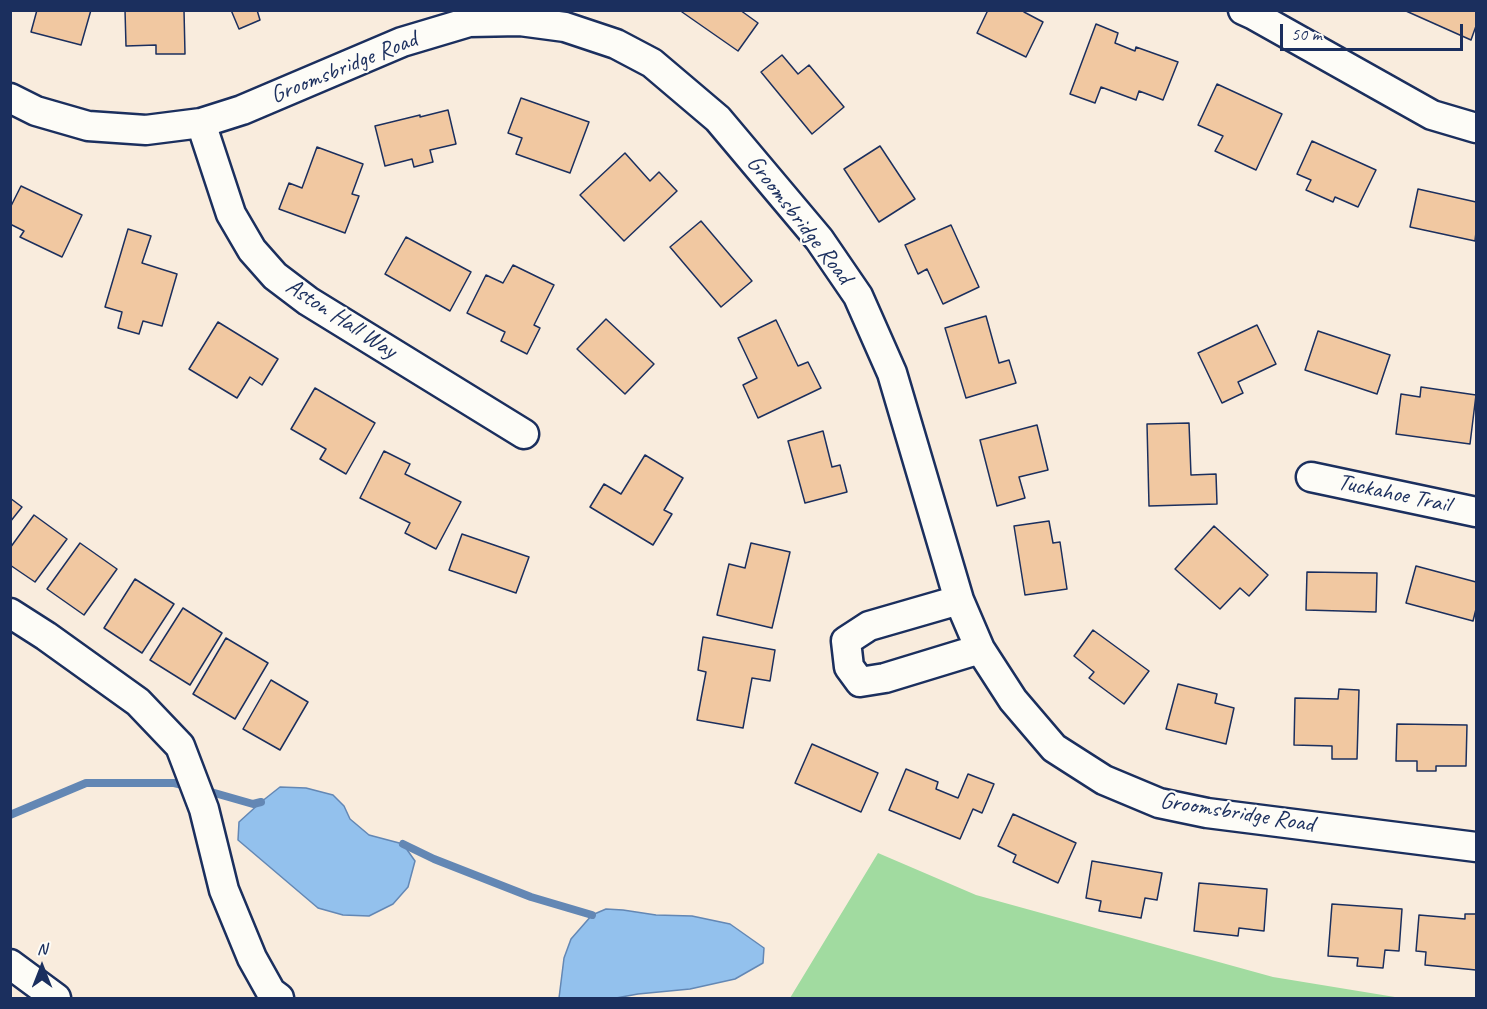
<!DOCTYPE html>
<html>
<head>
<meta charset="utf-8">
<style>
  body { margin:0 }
  #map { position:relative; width:1487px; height:1009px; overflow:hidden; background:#f9ecdd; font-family:Caveat,sans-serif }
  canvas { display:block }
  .frame { position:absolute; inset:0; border:12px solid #1b2f5e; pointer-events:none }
  .north { position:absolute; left:12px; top:937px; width:60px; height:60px; -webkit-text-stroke:4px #fdfcf7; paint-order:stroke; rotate:0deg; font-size:16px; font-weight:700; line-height:24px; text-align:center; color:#1b2f5e }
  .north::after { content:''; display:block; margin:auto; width:21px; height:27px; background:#1b2f5e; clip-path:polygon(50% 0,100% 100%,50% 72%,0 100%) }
  .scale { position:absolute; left:1280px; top:24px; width:183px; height:27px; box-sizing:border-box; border:3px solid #1b2f5e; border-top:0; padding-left:8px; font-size:18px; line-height:21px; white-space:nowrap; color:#1b2f5e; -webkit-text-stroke:4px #fdfcf7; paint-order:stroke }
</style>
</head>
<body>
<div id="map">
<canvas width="1487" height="1009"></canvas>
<div class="frame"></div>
<div class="north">N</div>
<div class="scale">50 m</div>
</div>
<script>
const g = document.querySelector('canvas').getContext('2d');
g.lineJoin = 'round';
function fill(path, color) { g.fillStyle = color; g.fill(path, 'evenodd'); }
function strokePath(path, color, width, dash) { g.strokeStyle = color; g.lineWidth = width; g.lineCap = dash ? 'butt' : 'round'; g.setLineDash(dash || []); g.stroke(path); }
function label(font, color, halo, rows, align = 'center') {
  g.font = font + ' Caveat,sans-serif'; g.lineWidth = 4.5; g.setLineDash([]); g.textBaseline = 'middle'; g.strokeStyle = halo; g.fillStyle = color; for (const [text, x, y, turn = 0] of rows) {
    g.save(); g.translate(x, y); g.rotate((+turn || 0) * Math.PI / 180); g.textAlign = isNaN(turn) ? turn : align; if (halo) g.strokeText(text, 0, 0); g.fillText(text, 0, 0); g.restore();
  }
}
const green = new Path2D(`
  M878,853L976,895L1273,977L1401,998H790Z`);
const water = new Path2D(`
  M280,787L306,788L333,795L344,806L350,819L369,835L403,844L415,861L408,887L393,904L369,916L343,915L318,908L238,840L239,822L261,802Z
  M606,909L623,910L656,915L692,916L730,924L764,948L763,963L735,979L690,989L638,994L616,998H559L564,958L571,939L592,915Z`);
const stream = new Path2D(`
  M204,790L253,804L261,802
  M10,815L86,783H174L187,786
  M403,844L434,859L531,897L592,915`);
const building = new Path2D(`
  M37,10H91L81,45L31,32Z
  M125,10H184L185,54H156V45L126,46Z
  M231,10H257L260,20L239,29Z
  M683,10H740L758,23L738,51L682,12Z
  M988,10H1025L1024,12L1043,22L1026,57L977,33Z
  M1476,10V26L1471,40L1406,11Z
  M1096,24L1118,33L1115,43L1135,51L1136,47L1178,62L1163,100L1139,91L1136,100L1101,87L1095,103L1070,94Z
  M782,55L798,74L809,65L844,107L812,134L761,72Z
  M1217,84L1282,114L1256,170L1215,151L1223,136L1198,125Z
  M521,98L589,122L570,173L516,154L522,138L508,133Z
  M448,110L456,144L430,150L433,162L414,167L412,159L385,166L375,126L420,115V117Z
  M1312,141L1376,170L1358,207L1335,197L1333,202L1306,190L1311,180L1297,174Z
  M880,146L915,199L879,222L844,169Z
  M317,147L363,164L352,194L359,196L345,233L279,209L289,183L302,188Z
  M625,153L650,181L659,172L677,191L624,241L580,195Z
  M21,186L82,215L62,257L20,237L24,231L10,224V208Z
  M1418,189L1476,202V232L1475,241L1410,227Z
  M701,221L752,281L721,307L670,247Z
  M951,225L979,287L943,304L927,269L918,274L905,245Z
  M128,229L151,236L142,263L177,274L162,326L143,321L139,334L118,328L122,312L105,307Z
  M406,237L471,272L450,311L385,274Z
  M513,265L554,285L534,325L540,328L527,354L501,341L505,332L467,313L486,275L503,283Z
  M986,316L999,363L1009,360L1016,383L966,398L945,328Z
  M606,319L654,364L625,394L577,349Z
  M776,320L798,366L808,362L821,388L758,418L743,385L757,378L738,338Z
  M218,322L278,359L262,385L250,377L237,398L189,369Z
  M1257,325L1276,364L1238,382L1243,393L1222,403L1198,353Z
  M1318,331L1390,355L1377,394L1305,370Z
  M1421,387L1476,395L1470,444L1396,434L1401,394L1420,397Z
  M315,388L375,423L346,474L320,459L326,449L291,429Z
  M1189,423L1191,475L1216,474L1217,504L1149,506L1147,424Z
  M1037,425L1048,470L1019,477L1025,498L997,506L980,440Z
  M823,431L832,467L840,465L847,492L805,503L788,441Z
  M384,451L410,464L405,474L461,502L436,549L405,533L410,523L360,498Z
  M645,455L683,478L664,510L672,514L653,545L590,507L604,484L621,494Z
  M10,498L22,507L10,522Z
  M34,515L67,539L35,582L10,565V548Z
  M1049,521L1053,543L1060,542L1067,589L1025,595L1014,526Z
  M1214,526L1268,575L1249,596L1240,588L1220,609L1175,569Z
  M462,534L529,557L516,593L449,570Z
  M80,543L117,569L84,615L47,589Z
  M751,543L790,552L772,628L717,615L729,564L745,568Z
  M1416,566L1476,582V609L1473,621L1406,603Z
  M1307,572L1377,573L1376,612L1306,610Z
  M135,579L174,604L142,653L104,628Z
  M183,608L222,633L190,685L150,660Z
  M1093,630L1149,671L1124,704L1089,678L1094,672L1074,656Z
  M703,637L775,650L770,681L752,678L743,728L697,720L706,672L698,670Z
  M226,638L268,663L235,719L193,694Z
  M271,680L308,702L280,750L243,729Z
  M1178,684L1217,694L1215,703L1234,708L1226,744L1166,729Z
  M1339,689L1359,690L1357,759H1332V746L1294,745L1295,698L1338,699Z
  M1397,724L1467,725L1466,766H1436V771H1417V761H1396Z
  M812,744L878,773L861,812L795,783Z
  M906,769L938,782L936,789L958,798L968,774L994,784L982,813L973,809L960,839L889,810Z
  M1013,814L1076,843L1058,883L1013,862L1016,855L998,846Z
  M1092,861L1162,873L1157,900L1145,898L1141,918L1099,911L1101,901L1086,898Z
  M1199,883L1267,889L1264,931L1239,928L1238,936L1194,931Z
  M1332,904L1402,909L1399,951L1385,950L1383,968L1357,966L1358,958L1328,956Z
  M1465,914H1476V970L1425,965L1426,952L1416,951L1419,915L1465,919Z`);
const minor = new Path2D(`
  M1243,10L1254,15L1432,115L1476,128
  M10,98L36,111L88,126L146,130L201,123L242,110L402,42L469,22L520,21L565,27L616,44L652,63L718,119L819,239L858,296L892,373L959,600L980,649L1013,700L1054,748L1104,780L1159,803L1207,813L1476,847
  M201,123L231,214L252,250L275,276L308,301L524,434
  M1311,477L1476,512
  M959,600L869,626L846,641L849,667L860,682L885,678L980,649
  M10,613L46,636L138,702L180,746L204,809L224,890L252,958L271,992L279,998
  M10,964L56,998`);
const streetNames = [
  ["Groomsbridge Road",344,68,-22],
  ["Groomsbridge Road",799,220,52],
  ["Aston Hall Way",341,319,33],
  ["Tuckahoe Trail",1394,494,12],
  ["Groomsbridge Road",1237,813,9]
];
fill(green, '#a1dba0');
fill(water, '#93c1ed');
strokePath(water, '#6387b4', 1.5);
strokePath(stream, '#6387b4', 8);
fill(building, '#f1c8a1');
strokePath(building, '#1b2f5e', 1.5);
strokePath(minor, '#1b2f5e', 33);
strokePath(minor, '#fdfcf7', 28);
label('24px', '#1b2f5e', '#fdfcf7', streetNames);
</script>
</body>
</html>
